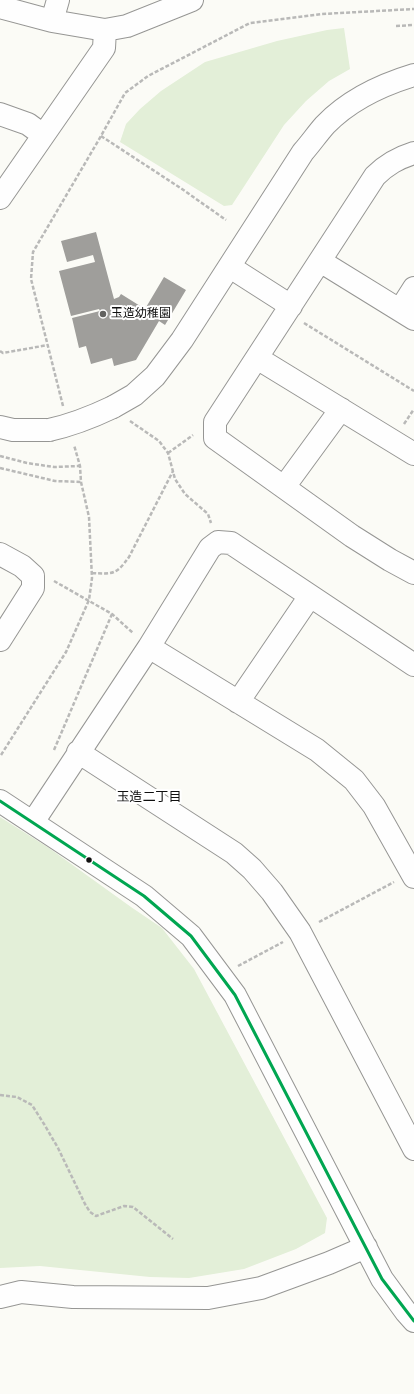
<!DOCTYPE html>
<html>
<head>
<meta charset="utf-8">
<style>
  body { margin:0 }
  canvas { display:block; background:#fbfbf6 }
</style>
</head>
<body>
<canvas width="414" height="1394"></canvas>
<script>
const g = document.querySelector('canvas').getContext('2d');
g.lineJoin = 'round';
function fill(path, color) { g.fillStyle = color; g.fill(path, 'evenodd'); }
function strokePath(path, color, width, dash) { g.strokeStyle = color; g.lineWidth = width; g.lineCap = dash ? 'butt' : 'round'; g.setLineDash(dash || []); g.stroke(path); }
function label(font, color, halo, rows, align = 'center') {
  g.font = font + ' Merriweather,"Noto Sans JP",serif'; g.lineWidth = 4; g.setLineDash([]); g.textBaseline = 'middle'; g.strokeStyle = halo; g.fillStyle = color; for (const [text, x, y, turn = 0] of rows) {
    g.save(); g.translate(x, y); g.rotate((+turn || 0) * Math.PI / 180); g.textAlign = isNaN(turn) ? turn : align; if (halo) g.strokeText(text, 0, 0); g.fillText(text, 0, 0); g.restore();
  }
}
const green = new Path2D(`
  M344,28L350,69L329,81L306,101L284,125L232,205L224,206L120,142L126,124L140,109L161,91L205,62L277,41L327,30Z
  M0,817L49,848L131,907L162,928L194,969L327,1218L325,1233L296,1249L244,1269L189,1278L150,1277L40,1266L0,1268Z`);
const building = new Path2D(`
  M96,232L114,299L119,297L121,294L145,309L164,277L186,290L165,325L159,321L136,360L114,366L112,358L91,364L86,346L79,348L72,318L100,311L99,309L71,316L59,271L95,262L93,255L67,262L61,241Z`);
const path = new Path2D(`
  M396,26L414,25
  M101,136L182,189L226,220
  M304,323L414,391
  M0,351L3,353L48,345
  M63,406L31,279L33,252L101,136L125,93L148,76L250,23L322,14L414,9
  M130,421L159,441L168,453L175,479L185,494L208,514L211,523
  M404,424L414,409
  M168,453L193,435
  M0,456L27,463L54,467L80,466
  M0,468L55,481L81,482
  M92,573C113,574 116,575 129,557L173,471
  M54,581L112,614L133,633
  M54,750L112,614
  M1,755L66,652L89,600L92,578L89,517L81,482L80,466L74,445
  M319,922L394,882
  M238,966L283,942
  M0,1095L17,1097L32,1105L44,1124L58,1148L85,1204L90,1212L96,1216L124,1206L133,1207L173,1239`);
const minor = new Path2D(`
  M0,7L52,21L105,30L127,26L192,0
  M52,21L58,0
  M0,114L28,124L43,135
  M414,153C398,158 387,164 375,176L215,422V438L352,536L390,560L414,573
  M0,198L104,48L105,30
  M320,261L414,319
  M230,267L291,306
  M400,310L414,288
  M257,358L414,454
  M113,407L134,395L155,376L182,340L303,152C311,143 317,134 325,125C349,100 381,85 414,75
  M0,427L13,430H49
  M284,487L341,409
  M0,554L22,566L33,576V588L0,640
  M149,647L317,750L354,780L374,806L414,877
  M238,702L310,596
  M78,752L234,853L252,869L272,892L300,932L414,1149
  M0,801L144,896L191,936L235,995L382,1279L406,1312L414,1321
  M33,822L149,647L210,548L218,542L231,543L414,665
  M0,1297L21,1292L73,1297L208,1298L261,1288L329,1263L366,1247`);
const minorBridge = new Path2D(`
  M49,430C72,425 92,417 113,407`);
const bus1 = new Path2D(`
  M0,801L144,896L191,936L235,995L382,1279L414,1321`);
const markers = [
  [103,314,4,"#626260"],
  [89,860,3.5,"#101010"]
];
const poiNames = [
  ["玉造幼稚園",111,314]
];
const neighbourhoodNames = [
  ["玉造二丁目",149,797]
];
fill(green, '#e3efd8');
fill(building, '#9f9e9b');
strokePath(minor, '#969694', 24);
strokePath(path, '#b9b9b8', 2.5, [4, 2]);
strokePath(minor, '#fefefe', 22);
strokePath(minorBridge, '#969694', 24, []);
strokePath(minorBridge, '#fefefe', 22);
strokePath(bus1, '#00a651', 3);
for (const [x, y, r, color] of markers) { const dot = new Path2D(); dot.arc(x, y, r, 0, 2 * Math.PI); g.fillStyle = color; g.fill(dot); strokePath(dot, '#fff', 1.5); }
label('12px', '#101010', '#fff', poiNames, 'left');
label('13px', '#101010', '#fff', neighbourhoodNames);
</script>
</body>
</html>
